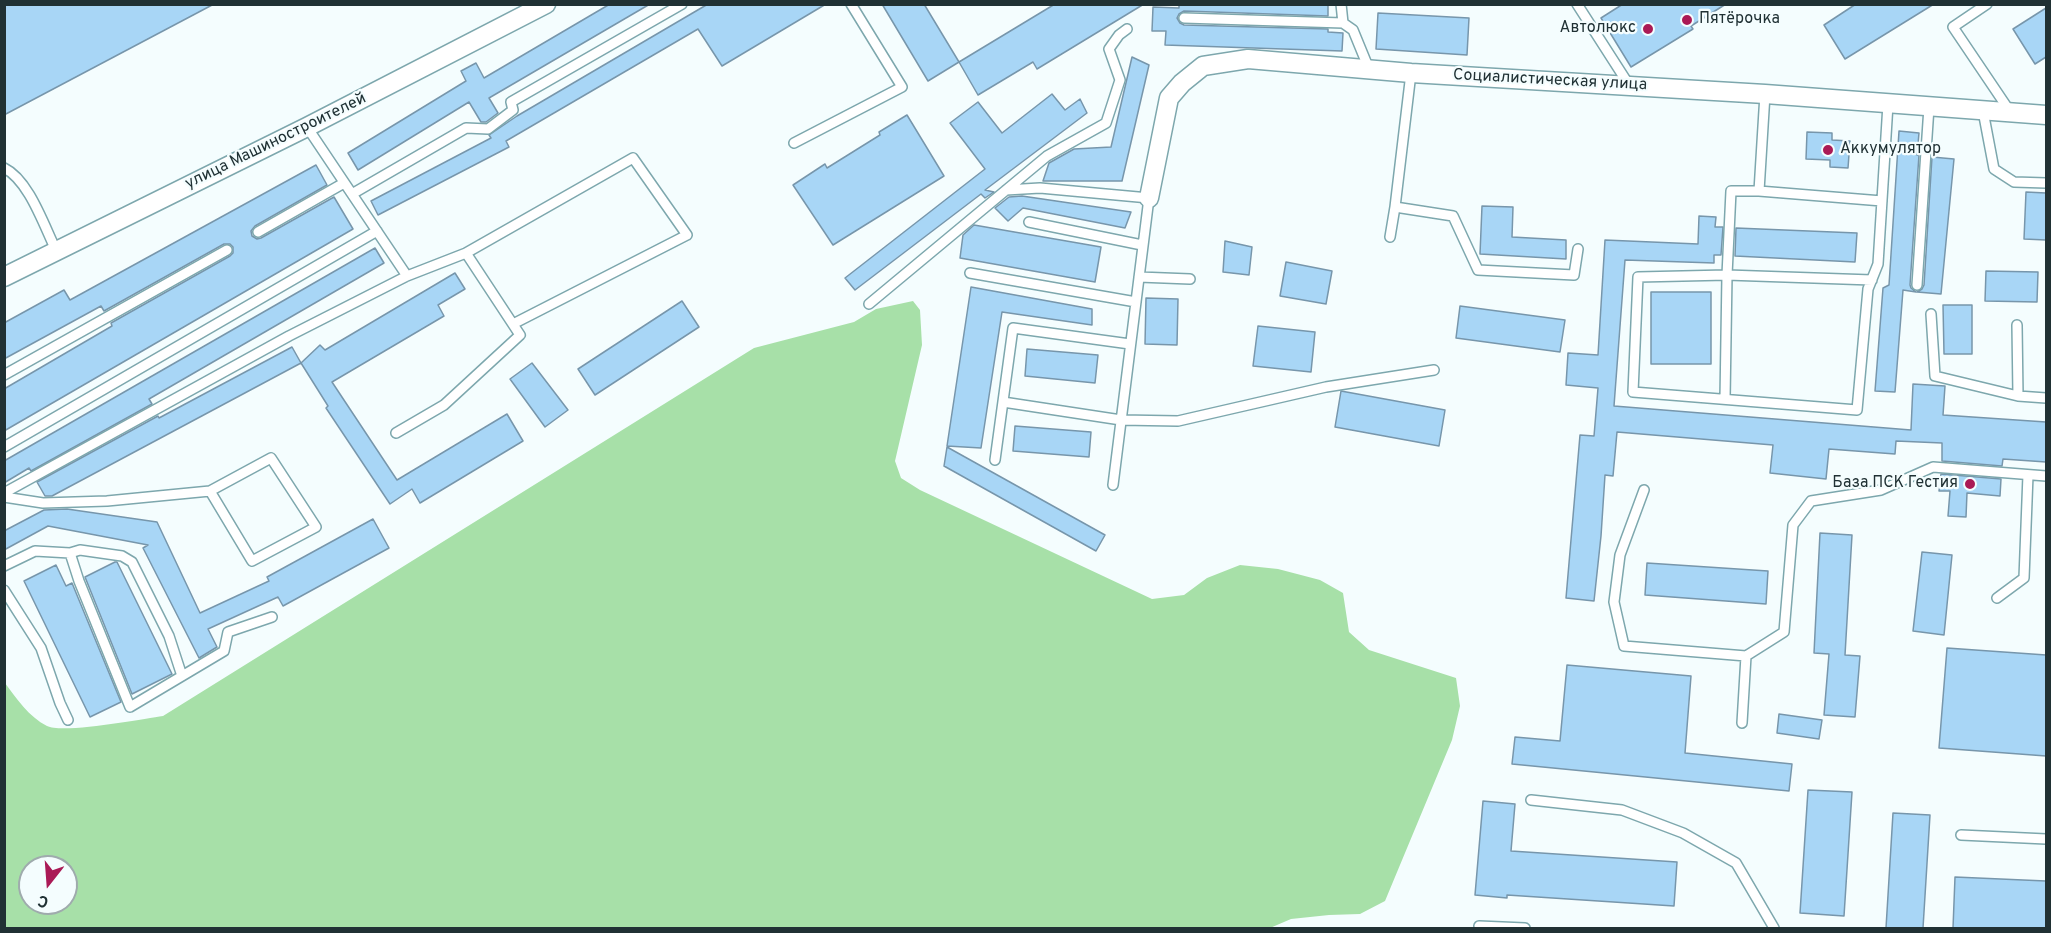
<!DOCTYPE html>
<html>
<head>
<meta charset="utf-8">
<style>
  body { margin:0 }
  #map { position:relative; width:2051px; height:933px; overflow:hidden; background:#f4fdfe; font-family:Overpass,sans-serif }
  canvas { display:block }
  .frame { position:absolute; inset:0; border:6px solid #203134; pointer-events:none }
  .north { position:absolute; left:18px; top:855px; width:60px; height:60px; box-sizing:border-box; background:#f4fdfe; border:2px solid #9fabad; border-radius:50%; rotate:197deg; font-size:16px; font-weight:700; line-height:24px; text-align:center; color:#203134 }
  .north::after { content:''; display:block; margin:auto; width:21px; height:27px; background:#aa1a56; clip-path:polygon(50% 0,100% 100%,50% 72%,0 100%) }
</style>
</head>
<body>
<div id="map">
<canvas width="2051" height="933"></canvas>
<div class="frame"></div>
<div class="north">С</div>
</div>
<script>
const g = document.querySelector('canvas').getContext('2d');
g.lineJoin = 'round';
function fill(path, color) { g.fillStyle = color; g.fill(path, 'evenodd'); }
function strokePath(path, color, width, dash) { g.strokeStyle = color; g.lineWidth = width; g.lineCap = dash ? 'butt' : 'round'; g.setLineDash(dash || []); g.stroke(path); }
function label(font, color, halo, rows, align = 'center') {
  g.font = font + ' Overpass,sans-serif'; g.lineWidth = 4.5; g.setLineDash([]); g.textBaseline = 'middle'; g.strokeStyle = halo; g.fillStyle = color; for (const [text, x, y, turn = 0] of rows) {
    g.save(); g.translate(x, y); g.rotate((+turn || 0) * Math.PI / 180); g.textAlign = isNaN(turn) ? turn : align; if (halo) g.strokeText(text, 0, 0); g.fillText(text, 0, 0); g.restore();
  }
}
const green = new Path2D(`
  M913,301L920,310L922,345L895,461L901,478L920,490L1152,599L1184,595L1207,578L1240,565L1278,569L1320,580L1343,593L1349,632L1369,650L1456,678L1460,706L1452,740L1385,901L1360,914L1329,915L1291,919L1270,928H5V683C16,698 29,717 47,726C63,734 142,719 163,716L754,348L854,322L876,309ZM30,867H66V903H30Z`);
const building = new Path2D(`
  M4,4H214L4,115Z
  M610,4H650L489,98L498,113L486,122H481L469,102L358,170L348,153L466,81L461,71L476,63L484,78Z
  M708,4H826L722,66L698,29L506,141L509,147L378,215L371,201L491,138L489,135L517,116Z
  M882,4H924L959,62L928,81Z
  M1055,4H1144L1037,69L1033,62L978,95L959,62Z
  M1179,4H1328V16L1184,11L1179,14L1177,18L1180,23L1184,25L1328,29V32L1343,33L1342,51L1165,45L1166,31H1152L1153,7L1179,8Z
  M1623,4H1726L1691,26L1693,29L1631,67L1601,18Z
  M1856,4H1934L1845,59L1824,25Z
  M2046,8V57L2035,64L2013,29Z
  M1378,13L1469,18L1467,55L1376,49Z
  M1132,57L1149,65L1122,181H1043L1049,163L1074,149L1111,147Z
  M1052,94L1065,110L1080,99L1087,113L985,190L994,192L985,198L981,194L855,290L845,278L985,169L950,123L978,102L1002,133Z
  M907,115L944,176L833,245L793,185L825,164L827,168L880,135L879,132Z
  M1899,131L1919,133L1917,155H1919L1910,285L1911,288L1916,292L1903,290L1895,392L1875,391L1883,288L1889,285Z
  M1807,132L1832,133V140L1850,141L1848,168L1830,167V160L1806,159Z
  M1932,157L1954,159L1941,294L1917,292L1922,289L1924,285Z
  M316,165L327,185L255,226L251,231L252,236L257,239L261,238L334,197L353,229L4,431V389L112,326L111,323L230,256L233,253V247L230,244H224L104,311L101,306L4,359V323L64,290L70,300Z
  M2026,192L2046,193V240L2024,239Z
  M1022,196L1131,212L1125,228L1023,208L1008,221L995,208L1009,197Z
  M1482,206L1513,207L1512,237L1566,240V259L1480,254Z
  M1699,216L1716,217L1715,227H1723L1721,255H1714V263L1625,260L1614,406L1911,430L1913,384L1945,386L1943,415L2046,422V462L2003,459L2002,466L1942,461V443L1896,441L1895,454L1829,449L1826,479L1770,473L1773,445L1617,432L1613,476L1605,475L1601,536L1594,601L1566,598L1580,435L1594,436L1598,388L1566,385L1568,353L1598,355L1605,240L1698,244Z
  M974,225L1101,247L1095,282L960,258L963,235Z
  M1736,228L1857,233L1855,262L1735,256Z
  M1225,241L1252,247L1249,275L1223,272Z
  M375,248L384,263L149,399L152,404L31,471L29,468L4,483V461Z
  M1286,262L1332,271L1326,304L1280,296Z
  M1986,271L2038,272L2037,302L1985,301Z
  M455,273L465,289L438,305L444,316L332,382L397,480L507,414L523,441L420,503L412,489L390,504L326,408L328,406L301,363L320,345L325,350Z
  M971,287L1092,309V325L1002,312L981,448L947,446Z
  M1651,292H1711V364H1651Z
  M1146,298L1178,299L1177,345L1145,344Z
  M682,301L699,327L595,395L578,369Z
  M1943,305H1972V354H1944Z
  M1460,306L1565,320L1560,352L1456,338Z
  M1258,326L1315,332L1311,372L1253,366Z
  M292,347L301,363L52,496H45L37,482L158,416L159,418Z
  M1027,349L1098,355L1095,383L1025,376Z
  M532,363L568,410L545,427L510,379Z
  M1341,391L1445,410L1439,446L1335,427Z
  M1015,426L1091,432L1089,457L1013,451Z
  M947,447L1105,535L1096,551L944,466Z
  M1941,474L2001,479L2000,496L1967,493L1966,517L1948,516L1950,491H1939Z
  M67,509L157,522L200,613L269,581L267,577L373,519L389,548L283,606L278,597L208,629L217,647L199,658L143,548L148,545L48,526L4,550V531L44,510Z
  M1820,533L1852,535L1845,655L1860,656L1855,717L1824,715L1829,654L1814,653Z
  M1922,552L1952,555L1944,635L1913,631Z
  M115,562H117L172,674L132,694L85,577Z
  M1647,563L1768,571L1766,604L1645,595Z
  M56,565L66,586L72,583L121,702L90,717L24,581Z
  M1947,648L2046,655V756L1939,748Z
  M1567,665L1691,676L1685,753L1792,764L1789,791L1512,764L1515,737L1560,741Z
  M1779,714L1822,720L1819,739L1777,733Z
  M1808,790L1852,792L1844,916L1800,913Z
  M1483,801L1515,804L1511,851L1677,862L1674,906L1507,895V898L1475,895Z
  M1893,813L1930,815L1923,928H1886Z
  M1955,877L2046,881V928H1953Z`);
const lane = new Path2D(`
  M1341,4L1343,23L1353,30L1369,69
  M1577,4L1629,85
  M1987,4L1953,27L2011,113
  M1184,18L1343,23
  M1411,73L1395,207L1453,216L1478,270L1574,275L1578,249
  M1983,111L1994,169L2014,182L2046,183
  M307,127L407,276
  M794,143L902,87L851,4
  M4,168C29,180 44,226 56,250
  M1006,190L1040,188L1149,198L1113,485
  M1759,191L1765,94
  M352,194L466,128L488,129L513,110L511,102L682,4
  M1029,222L1142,245
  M258,232L344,183
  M1390,237L1395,207
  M466,253L633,158L687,235L513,324
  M970,273L1136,302
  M1139,277L1190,279
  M1872,280L1727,275L1638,277L1633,392L1857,410L1868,289L1878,264L1888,104
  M1917,285L1929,107
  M869,304L1047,156L1106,123L1120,80L1109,49L1119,35L1127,29
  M1931,314L1935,376L2018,396
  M2017,325L2018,396L2046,398
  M4,375L227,250
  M1725,399L1727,275L1731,191H1759L1882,201
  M1003,402L1121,420L1178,421L1326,387L1434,370
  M4,447L377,231
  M995,460L1013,328L1130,344
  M1644,490L1620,555L1614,602L1624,646L1746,656L1784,632L1793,525L1811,501L1881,490L1933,467L2046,476
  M4,493L289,336L407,276L466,253L520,335L444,405L396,433
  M4,497L43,503L107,501L210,491L271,458L316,527L252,561L210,491
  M70,553L79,581L130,707L224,651L228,632L272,617
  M4,566L35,551L70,553L80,550L122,556L132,562L169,636L182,676
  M4,590L41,648L60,703L68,720
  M1997,598L2024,578L2028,475
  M1742,723L1746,656
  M1531,800L1622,810L1683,833L1736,863L1774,928
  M1961,835L2046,839
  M1479,926L1525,928`);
const street = new Path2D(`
  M1149,198L1169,98L1182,83L1203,66L1248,59L1411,73L1765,94L2046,115
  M4,277L307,127L546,4`);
const markers = [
  [1687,20,6,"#aa1a56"],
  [1648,29,6,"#aa1a56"],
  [1828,150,6,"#aa1a56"],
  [1970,484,6,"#aa1a56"]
];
const poiNames = [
  ["Пятёрочка",1699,20],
  ["Автолюкс",1636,29,"right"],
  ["Аккумулятор",1840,150],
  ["База ПСК Гестия",1958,484,"right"]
];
const streetNames = [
  ["Социалистическая улица",1550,81,3],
  ["улица Машиностроителей",276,142,-26]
];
fill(green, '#a7e0a8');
fill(building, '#a8d6f6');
strokePath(building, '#7796ab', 1.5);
strokePath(lane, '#7da7ad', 12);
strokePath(street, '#7da7ad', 21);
strokePath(lane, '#fff', 9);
strokePath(street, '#fff', 18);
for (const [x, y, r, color] of markers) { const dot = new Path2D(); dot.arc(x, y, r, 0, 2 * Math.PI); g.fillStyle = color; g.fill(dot); strokePath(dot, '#f4fdfe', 2); }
label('16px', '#203134', '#f4fdfe', poiNames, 'left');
label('16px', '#203134', '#f4fdfe', streetNames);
</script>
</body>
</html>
